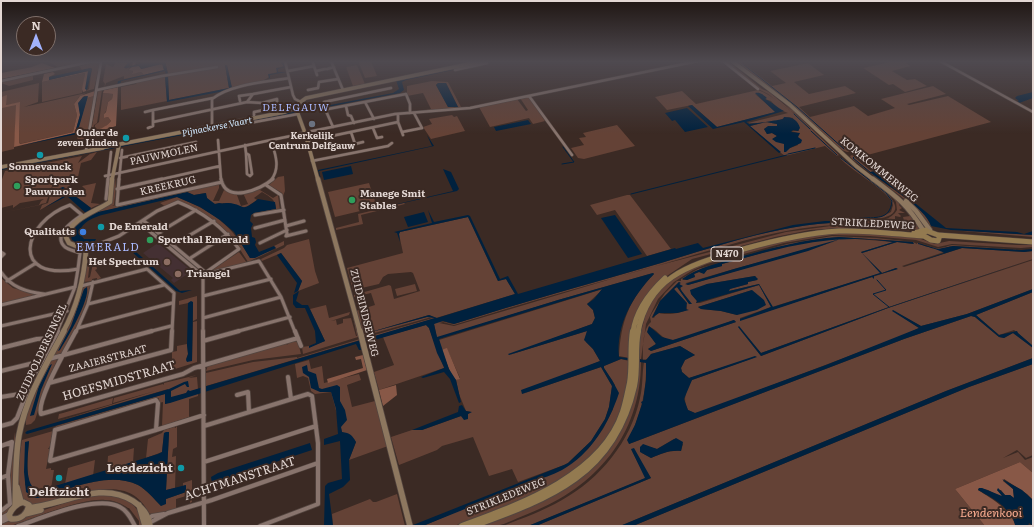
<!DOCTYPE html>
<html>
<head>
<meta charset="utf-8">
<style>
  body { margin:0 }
  #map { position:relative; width:1034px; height:527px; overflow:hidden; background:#3b2a24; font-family:Literata,serif }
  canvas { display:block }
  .frame { position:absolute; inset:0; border:2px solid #e3d7d3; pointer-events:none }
  .north { position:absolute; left:16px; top:16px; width:40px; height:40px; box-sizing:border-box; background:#3b2a24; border:1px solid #7e6f6a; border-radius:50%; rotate:0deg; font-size:11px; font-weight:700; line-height:16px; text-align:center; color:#e3d7d3 }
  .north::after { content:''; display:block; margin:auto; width:14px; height:18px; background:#a2b2fd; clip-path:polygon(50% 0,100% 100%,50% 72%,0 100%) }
</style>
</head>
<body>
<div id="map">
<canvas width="1034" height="527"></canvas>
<div class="frame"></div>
<div class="north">N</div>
</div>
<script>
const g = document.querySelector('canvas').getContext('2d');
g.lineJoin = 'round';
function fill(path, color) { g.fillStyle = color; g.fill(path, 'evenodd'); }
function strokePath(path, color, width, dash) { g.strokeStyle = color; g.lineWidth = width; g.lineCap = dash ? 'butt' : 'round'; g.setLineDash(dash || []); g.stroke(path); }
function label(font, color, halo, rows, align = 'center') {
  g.font = font + ' Literata,serif'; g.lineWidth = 4; g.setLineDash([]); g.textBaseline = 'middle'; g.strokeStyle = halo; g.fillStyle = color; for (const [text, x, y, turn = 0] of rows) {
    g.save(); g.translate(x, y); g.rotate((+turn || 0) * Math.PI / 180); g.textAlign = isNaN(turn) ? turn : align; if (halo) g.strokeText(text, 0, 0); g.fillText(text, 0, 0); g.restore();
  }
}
const education = new Path2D(`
  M158,243L181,262L192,271L174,283L171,280L173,278L143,253Z`);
const green = new Path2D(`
  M50,61H90L58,67L50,63Z
  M165,61H280L284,66L277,68V72L268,75L269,77L263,81L232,88L227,65H225L229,88L169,100L168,74Z
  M358,61H371L377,76L365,78Z
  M723,61L729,62L762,89L769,92L792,111L781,100L790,107L838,151L798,115L789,110L768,94L758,89Z
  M736,61H740L772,86L786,83L770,71L808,63L824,75L794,82L809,94L845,86L856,93L799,107L810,117L854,106L868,116L895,108L881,99L933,86L946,94L907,104L909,105L948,96L991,122L860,157L853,151L847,152L842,150L790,104Z
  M894,61H912L906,63L911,66L892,71L907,80L915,79L927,86L905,92L893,84L889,85L863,68Z
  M96,62H100L94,89L86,91L89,89L92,68L82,70L79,66Z
  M116,62L128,63L124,67L126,69L130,67L128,70L133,71L132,73L141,72L144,75L124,79V76L106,83L104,89L105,84L103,81L106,64L113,67Z
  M357,65L365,84L353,86L346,67Z
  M85,73L82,93L42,102V82Z
  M33,75V80L9,86L1,83V82Z
  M165,76L167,101L121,110V87L136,84L137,82Z
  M432,81L448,82L461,107L428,111L426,110L431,109L423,93L407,96V86ZM438,83H446L458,107H448L436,85Z
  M39,83L38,102L24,107L86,93L79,97L74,104L77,115L73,132L19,144L20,103L6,105V96L1,97V92Z
  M102,90L97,123L94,125L92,132H91L98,91Z
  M758,90C773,95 784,108 797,115L839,155L837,156L825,146L785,156L781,153L750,126L766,122L777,124V126H771L764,129L767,134L772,133L777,136L773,139L782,141L786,139L792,142L790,144H785L784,152L790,148L798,145V133L791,131H799L793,118C785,116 784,119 777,121C772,122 753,124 748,123L788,113L778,109L771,101L765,99L766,97L755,94L776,112L717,127L692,105L667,110L655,97L682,91L696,104Z
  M103,93L113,94L112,99L108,102L106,111L104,114V118L108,117L111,121C107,127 100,129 94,133L95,125L99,122Z
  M94,96L87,138L78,140L76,135L87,98Z
  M4,97V106L17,104L14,149L1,152V98Z
  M529,97L545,121L533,124L529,118L490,127L479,107L517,99L526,111L528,110L520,98Z
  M452,115L454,117L457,116L465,131L431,139L423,127L432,124L429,119Z
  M617,125L635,146L584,159L578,158L571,148L584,145L579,138L586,137L583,133Z
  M97,152L91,160L81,163L78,177L64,181L79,193L86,190L82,186L96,183L91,203L100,204L91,208L64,187L60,189L61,193L65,195L64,196L40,210L42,205L48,203L55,178L46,203L41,204L40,205L1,213L39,205L41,201L44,199L20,203L13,208V205L1,208V182L5,171L82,156L78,163L90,154Z
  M852,155L870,170L875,171L870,172C885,186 926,207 931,226L927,225L908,202L851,158L850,156Z
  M843,157L898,198L909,210L918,223L904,221L903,217L910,216L900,203L899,205L902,208L899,210L905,213H898L901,216L900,217L895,216V219L885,221V223L863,224V221H864C876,221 890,222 897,210L896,202L888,192Z
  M840,158H842C862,175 938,218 863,220L860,225C792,222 727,246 663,264C593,284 523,303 454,325L443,322L439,323L454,326L641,270L786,232L831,226H871L902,223L919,225L920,229L914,231L856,227L810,230L775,237L692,259L661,280L638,313L629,358L619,356C621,321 629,300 654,274L653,273L558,300L437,338L434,324C440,318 447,324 454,324C523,302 592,283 661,263C727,243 786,222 856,222L860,218L881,217L891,212L893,205C890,191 852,172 840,158Z
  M284,176L285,191L283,196L282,193L269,185L278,177Z
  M115,177L116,188L114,205L112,206L158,197V199L94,213L111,204Z
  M369,183L377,207L335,217L328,192Z
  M219,184V188L213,201H219L224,190L238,194L237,195L241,206L248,204L243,193L262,189L260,190L273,198L278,195L280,210L251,215L254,213L276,208C275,199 270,197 262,192L254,198L257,200L245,208L228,203L212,204L207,198L205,193L194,195L187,192L160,198L164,196Z
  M627,195H630L671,249L647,256L615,210L597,215L590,205Z
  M177,197C214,212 231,224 250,258L276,249L274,246L284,241V245L248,262L232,237L220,225L203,213L176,201L166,207L160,203Z
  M404,203L405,204L361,215L363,224L336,230V228L359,222L358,214Z
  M468,217L498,281L506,279L515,294L436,318L429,315L364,334L427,317L435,318L363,340L364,338L433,318H428L364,336L356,311L375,305L371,293L354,297V295L389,285L391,286L394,299L420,291L413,273L411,272L388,274L383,277L379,284L353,290L347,268L403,253L399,234L400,232Z
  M951,230L1033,235V237Z
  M857,232L918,238L935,244L949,241L1017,245H1033V247L1021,248L952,244L938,247L916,240L870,236L832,235L784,243L707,264L693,270L674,282L658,299L646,324L641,359H638L637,346L648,306L663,285L695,264L807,235Z
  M832,236L877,238L913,242L917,244V243C924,243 929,247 936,248C942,249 947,246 952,245L1020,250L1033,249L1021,250L953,246C948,246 945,249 940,249C932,249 926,244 918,243C925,248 937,247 944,252L902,266L904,267L962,248L1024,252L1033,251V259L889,307L761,353L738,327L761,356L888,308L1033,260V289L967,314L921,326L892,310L919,328L902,336L701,412L695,413L688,410C682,400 686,389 692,380L756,357L689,378L682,372L681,368L685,360L695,355L680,346L651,354L649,359L643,360C643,349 642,329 651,322L650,317L652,313L665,293L677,281H681V279L698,269L787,244ZM839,237L913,242V244L897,242L862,253L861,252L894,242L845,238L822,240L787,246L722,264V266L707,270L704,273L699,272L694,274L695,276L687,280H682C696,268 716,264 733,259C768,249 803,240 839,237ZM840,240L688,285L686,283L734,269ZM867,258L882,273L896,268L897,269L740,320V318L771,307L759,285L700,303H696L697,301L691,294L707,284L755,276L757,280L748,282V284L729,289V291L759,284L772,307L881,273ZM679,282L681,290L690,305L677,287L674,289C680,297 687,300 687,309C682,314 665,315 659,313L656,314L654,318L652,317L660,301ZM752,290L737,315L721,311L701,309L698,307ZM734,320L736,322L651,351L648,349L656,344L648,332L649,327C656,328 661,338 669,340C677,342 723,324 734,320Z
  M309,239L315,271L319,283L298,291L302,281L281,253L262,261L261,259L284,248L287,245Z
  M239,252L247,263L213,271L212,270Z
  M94,259L97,269L95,270L101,278L97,280V278L92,279V281L84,282L87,261H90L88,278L90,277Z
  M1,278L13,288L34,294L30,297L1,304Z
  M415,284L417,291L397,296L395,289Z
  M85,286H90C86,310 74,332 62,353L54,356L53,353L82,289Z
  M603,289L587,304L593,310L595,318L592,324L509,355L587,331L586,342L593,349L600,361L522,394L601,367L612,386L609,407L605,419L591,441L568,463L564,465L518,482L512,469L489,476L473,437L442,446L437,450L399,465L391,437L412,430H422L461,416L468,419V414L471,412L466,411L459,394L456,380L460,378L447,349L441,350L439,340Z
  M1033,292V346L1014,330L999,335L976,315Z
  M197,296V319L193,321V302L179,305V301Z
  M326,305L329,318L350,312L349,315L331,321L336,320L337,325L343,323V319L351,318L356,336H357L353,317H354L359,335L358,337L303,354L302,347L309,346V347L325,341L310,309Z
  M971,316L975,317L999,337L1004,338L1013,333L1033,348V358L946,391L620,526H536L651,478L631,449L646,478L528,526H503C523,518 543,511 562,500C600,479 631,441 640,398C643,386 642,373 644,362H646C647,391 641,413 629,439V444L904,339ZM674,439L683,444L681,451C670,450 661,454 651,458L642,453L649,447L657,449Z
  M197,321V362L172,370V352L177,351V346L187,344L188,354L186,359L192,361L193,322Z
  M426,325L429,328L444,368L379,390L374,372L394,365L383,337Z
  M360,339V340L206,386V373L253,362L297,357V358Z
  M295,341L298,342L301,354L253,360L206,371L208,365L286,343L287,345L289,342Z
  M56,359L57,360L47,383L35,420L31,424L26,425V417L33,396L51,361Z
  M621,359L629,361L626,398L611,433L593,456L556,483L498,510L454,526H423L502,492L561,470L588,449L603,429L613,409L615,385L604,368V366Z
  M309,360L311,369L322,366L324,383L359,374L361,380L347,385L352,407L375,401L388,446L349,460L356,442L342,432L331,392L315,394L311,391L308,378L303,376L297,378L295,364Z
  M638,362H641C641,435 596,487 530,513C519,517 507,524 496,526C491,527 486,526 481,526L589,470C600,462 608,454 614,441Z
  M1033,364V455L1026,458L1017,450L1003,458L1018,452L1025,460L1033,457V473L1020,462L955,489L985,526H633L969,387Z
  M197,375L188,378L197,377L198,389L169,399L168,389L56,422L155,391L113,403L114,398L163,384L164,385V383Z
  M198,393V396L189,399V417L162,426L163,402L159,403V398L55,428L56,426L165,394V404Z
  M113,398L112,404L58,419L59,414L63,413Z
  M176,426L177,427V447L173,449L172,457L176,456L175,488L166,490L169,432L164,433L162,452L146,458L148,439L162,433L164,430L174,427L176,428Z
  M53,431L50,446L48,449H50L46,469L51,468V470H54L51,489C45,490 38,493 33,489C25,482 28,452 29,442L25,443V485L41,498C70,489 108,471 138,485C147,490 154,499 161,506L166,499L186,492L185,485L183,486V483L192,480V502L190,503V500L187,501L186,496L176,499V509L153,515L149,513C130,476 92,491 61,500C52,503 41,503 31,505L28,501L23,499C16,481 19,459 22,440Z
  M15,432V502L7,513L1,517V513L8,508L12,502L10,472Z
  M134,448L133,463L107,471L108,456Z
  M95,460L93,476L65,484L68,468Z
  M397,494L405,526H333L332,514L370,499L373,502H376Z
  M116,495C136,505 136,505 144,526H139V521L129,508H128C121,503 113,500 105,500C82,498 34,518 11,526H1V523L6,521H11L86,496Z`);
const forest = new Path2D(`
  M133,61H137L134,66H139L142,69L159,64L163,65L164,70L144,75L141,72L132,74L133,71L128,70L132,67Z
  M42,63L55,68L1,79V73L32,67Z
  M53,72L55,74L49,77V80L89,71L86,91L83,92L82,89L85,73L42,82L44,74Z
  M118,87L116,126L100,131L101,133L94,134C98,128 106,128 111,121L108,117L104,118V114L106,112L108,102L112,99L113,94L103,93L104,90Z
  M95,91L94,96L87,98V96H84L79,103L80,115L75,133L14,147L16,105L2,108V98L1,97L7,95L6,105L20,102L19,143L20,144L73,132L77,115L74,104L80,96Z
  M447,348L460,379L456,380L452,376L441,350Z
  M363,355L367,370L328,383L327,379L363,368L361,359L356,360L355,357Z
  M396,385L397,395L383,406L379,390Z
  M1020,462L1033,473V500L1027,494L1004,479L1003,481L1013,489L1014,498L1010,495H1005L1001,490H997L1002,495L1001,497L988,490L979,488L978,490C995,501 1009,508 1016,526H985L955,489Z`);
const water = new Path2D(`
  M116,61H131L129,66H131L146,62L156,63L165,61L168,74L166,75L165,71L121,81L120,86H117L118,81L164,70L162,64L141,69L139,66L125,68H124L128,63L117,62Z
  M280,61H283L286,67L278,69V72H287L270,75V78C238,90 201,95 167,102L165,77H168L169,100L229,88L225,65H227L232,88L263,81L269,78L268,74L277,73L276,68L284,67Z
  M488,61H496L406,80L402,82L404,90L400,93L1,170V168L393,93L399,89L396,80L401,78Z
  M942,61L1017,102L1019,101L1015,98L1017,96L1033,92V98L1019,103Z
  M90,68L92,69L87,90L85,89L88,71L49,80V77Z
  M438,83H446L458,107H448L436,85Z
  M755,93C761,92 763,95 767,98L765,99C774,103 776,107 784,111L746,122C747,122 748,123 749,124C751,124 780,120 783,119L784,117C792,117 798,120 800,128L798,131L793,130L791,132L800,133L798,137L802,140L801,143L790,148L786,152H784V144L776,142L772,139L777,136L772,133L767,134L764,129L768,126H777V124L766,122L750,126L781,152L779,153L744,122L713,129L688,106L692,105L717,127L775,112Z
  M88,96L77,134L19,146L75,133L80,115L78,103L83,97Z
  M687,108L708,127L685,132L675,120L672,121L665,113Z
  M528,120L531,124L496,131L494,127Z
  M427,135L434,146L319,171L322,184L318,170L432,146Z
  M351,166L353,174L324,180L322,172Z
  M443,169L451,172L459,189L457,191L367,211L453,191Z
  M875,171L946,228L1017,232L1024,234L1033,231V235L951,230L931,226C926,208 885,184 870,172Z
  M63,187L91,208L90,209L94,213L187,192L194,195L206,193L207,198L215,204L219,203C223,204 224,203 228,203C246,204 239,214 258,199L275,202L276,209L254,213L251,215L250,221L253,224L251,228L252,237L255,238L256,242L255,245L259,252L274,246L276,248L255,258H250L234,232L220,220L200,207L177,197L102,215C92,218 80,223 80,234L84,239H96L94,243L79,244L72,240C68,227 82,222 89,216L67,196L44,208L64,196L65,194L59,193L60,188Z
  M428,210L434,222L468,215L470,216L500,279L508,276L518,294L675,248L676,249L698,243L703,248L793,225L825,221H858L856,222C786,222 727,243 661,263C592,283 523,302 454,324L443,321L434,324L437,337L558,300L653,273L654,274C632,297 616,325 619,357L646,360L651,354L680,346L695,355L685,360L681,368L682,372L689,378L755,356L757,357L692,380L684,399L688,410L695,413L826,365L919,328L892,311L893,310L921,326L967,314L1033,289V292L976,315L999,335L1017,331L1018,333L1033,346V348L1013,333L1004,338L999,337L975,317L971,316L904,339L629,444L627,440L635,425L642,404L641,402L643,401L646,380V363L621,359L604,366V368L612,380L619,393C609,423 591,454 562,470C543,480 521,483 502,493C476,505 449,515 423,526L413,525L564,465L568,463L591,441L605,419L609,407L612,386L601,367L522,394L521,390L600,361L593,349L584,340L587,331L509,355L508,354L592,324L595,318L593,310L587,304L594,299L602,289L439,339L449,369L456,380L461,402L459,403L450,379L444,372L423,378L421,377L444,368V367L437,353L429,328L426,325L371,341L360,343L361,350H359L356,344L170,403L165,404V394L27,434L25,433L27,431L169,389L184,382L188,381L189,387H187L185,384L171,391V397L186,393L188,390L190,391L435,318L427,317L364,334L429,315L437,318L515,294L506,279L498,281L468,217L400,232L399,234L400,242L397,233L394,232L432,223Z
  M424,212L428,222L408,227L404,217Z
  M615,215L642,254L628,258L601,218Z
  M839,237L913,242L914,244L897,242L862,253L882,273L896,268L898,269L874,276V279L872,277L740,321V319L771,307L759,285L696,303L697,301L691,294L690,290L707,284L755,276L758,279L757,280L748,282V284L730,289L729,291L759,284L773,307L880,273L861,252L893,242C832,232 780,248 722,264V266L707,270L704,274L699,272L694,274L695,277L687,280L682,279C699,267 720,263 739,257C772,248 805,239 839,237Z
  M840,239L808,251L688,285L685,284L734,269Z
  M918,243L938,249L953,246L1021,250L1033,249V251L1024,252L962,248L902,267L944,253C943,251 922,245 918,244Z
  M135,251L180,291L192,290L182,293L176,291L132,252Z
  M281,253L302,281L298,291L294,293L297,283L277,255Z
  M1033,259L888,308L761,356L738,327L739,326L761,353L889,307Z
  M679,282L681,283L679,284L683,286L680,288L681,290L692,304H689L677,287L674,289L687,303L686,309L689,310L677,313H659L652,318L660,301Z
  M87,287C90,300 68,337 60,350L58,351L71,326L84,289Z
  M752,290L764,300L766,305L757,310L737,315L721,311L701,309L698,307Z
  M299,291L296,301L302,305H308L325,341L309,348V346L316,343L315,331L305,308H296L293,304V295Z
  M191,301L193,302L192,361L187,362L186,360L188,354L187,345L188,303Z
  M734,320L736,322L651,351L648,349L656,344L647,332L649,326L662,337L673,340Z
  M1033,358V364L969,387L633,526H620L946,391Z
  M52,364L41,390L34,415L30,416L39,386L50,365Z
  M307,365L308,371L316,374L319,388L322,389L337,385L340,387V401L345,410L347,420L341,427L342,432C350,433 352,435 356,442L349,460L350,480L343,487L329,494L333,526H324L325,486L328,483L342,479L340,441L324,445V439L338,434L336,409L331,392H320L311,388L309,377L303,373L302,367Z
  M462,405L466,411L472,412L468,414V419L464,420L461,416L422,430H412L458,412L459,406Z
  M166,432H169V434L166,490L186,485V492L166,499V504L161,506C154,499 147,490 138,485C108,471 70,489 41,498H35L26,492L24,472L25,442L29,441C28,455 23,487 39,491L158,454L162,452L164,433Z
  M676,438L683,442L681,451C668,450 662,454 651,458L640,452V447L643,444L657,449Z
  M310,443L312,450L212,483L211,477L218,473Z
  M634,448L651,478L536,526H528L645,478L631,449Z
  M1002,479L1022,490L1033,500V526L1029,523L1028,526L1015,525L1013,518C1008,514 1007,510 1003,506C995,499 987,495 978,490L979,488H982L1002,496L997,490L998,488L1005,495H1010L1014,498L1013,489Z`);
const stream = new Path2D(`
  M739,61L797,107L844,149
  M794,114L810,129
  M811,131L837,155
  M788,154L815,148
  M854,157L853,158L871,173
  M841,158L886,193L892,201C890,221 875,217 859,218L856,221
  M562,164L574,162L563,147
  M631,194L787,155
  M877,280L886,290L873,294L889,307`);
const streetFar2 = new Path2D(`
  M285,61L293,95L295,99L299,101
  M331,61L343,90
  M723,61L758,89
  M940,61L1033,112
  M313,63L317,75
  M327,69L334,67
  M455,70L487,63
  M288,71L314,66
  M316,71L325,69
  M1,81L94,61L101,62L86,150
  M97,90L162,76L217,67
  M308,90L318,88L319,82L338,79
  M529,96L572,155
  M240,101L239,96L253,94
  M247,102L253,94L291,87
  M324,102L391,88
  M365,102L374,119
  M346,106L348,115L351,116L354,123
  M145,112L153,110
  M398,114V122L403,135
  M254,115V112L274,108
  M153,122L247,102L262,103L277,99V102
  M212,126V99C231,84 266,82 289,78
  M333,127L326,111L328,109L406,94L410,104V113
  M148,128L153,126V110L213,98
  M373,128L377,138L382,137
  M351,132L355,144L363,142
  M402,132L422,128L414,113
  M184,135L298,114
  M293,135L395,114L470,108L698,61
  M330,136L333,148L339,146
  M218,140L221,180
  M271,140C275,153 281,168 271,180
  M271,140L291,136
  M308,141L398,122
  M245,145L246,153
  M246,153L249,155L252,174L250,176L247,174Z
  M120,158L196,142
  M312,161L388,146L392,143
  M105,176L271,140
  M108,180L111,152
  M119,180L122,150
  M158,180L220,166`);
const streetFar1 = new Path2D(`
  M119,179L117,205L222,182
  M221,179C226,204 260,190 273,179
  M266,185L281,195L287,234L286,236L306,231
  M117,189L162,179
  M106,199L108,179
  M70,205L82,215C73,221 52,235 65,247C69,250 75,251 80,253L78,269C9,282 22,222 70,205Z
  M255,215L284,210
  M144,221L205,272
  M286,226L304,221
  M255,228L285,220
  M158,233L196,210
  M260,243L287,230
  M173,245L214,221
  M86,249L119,236L157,211L178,202C203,212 223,227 239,249L202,275L141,224
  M1,252L4,254L1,257
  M189,259L228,234
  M1,272C11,287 26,292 44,294
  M7,281L36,263
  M81,286L147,269L174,293L172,332
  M203,296L271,279
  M88,304L164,285
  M1,305L75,287
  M203,318L281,297
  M1,326L67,311
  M78,328L172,303
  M57,332L75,287L78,269
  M76,332L88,304L93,282
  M148,332L171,326
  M203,332V277L206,274L259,261L281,297L295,332
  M235,332L290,317`);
const street = new Path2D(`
  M76,331C68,346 36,400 41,414L183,374L194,368L298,338
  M203,331L204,526
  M295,331L301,346
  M203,341L239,331
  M1,348L37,339L54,338
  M49,359L152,331
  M1,371L42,361
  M288,377L291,399
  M49,383L171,350L172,331
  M237,395L248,392L249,412
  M1,397L26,393
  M156,400L158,403L156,430L50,461L55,430Z
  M1,426L12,423L17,418L32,379L58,331
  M204,426L308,394L312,396L318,443V504L260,526
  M156,430L204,415
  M1,446L12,442L8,475L10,504L1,511
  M204,462L316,426
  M1,478L8,475
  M1,518L9,514
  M147,520L152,516L164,514
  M1,522L10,518
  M149,523L168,513L212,500L318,463
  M18,526C42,518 97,494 120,507C128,511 131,519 135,526`);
const secondaryFar2 = new Path2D(`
  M732,61L790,105L856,166L874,180
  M293,109L297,111L305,133L318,180
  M100,148L285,112L291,109L306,98L483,61
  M1,167L103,148
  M112,180L119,145`);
const secondaryFar1 = new Path2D(`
  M318,179L360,332
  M873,179C897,197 907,204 923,230
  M906,201L916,211L930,230
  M63,332C77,307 84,279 86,250L69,243L66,237C72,218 95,212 110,202L112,179`);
const secondary = new Path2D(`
  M360,331L410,526
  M17,487L21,502
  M23,502L29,505C27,514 21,520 11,519L9,515C12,508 16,504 23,502Z
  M139,505L145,526
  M15,506C16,483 15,458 19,435C26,397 46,365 64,331
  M28,508C63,505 101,480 133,501C143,508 148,514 150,526
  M25,514L41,510`);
const primaryFar1 = new Path2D(`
  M914,233L926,230
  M924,236L923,233L927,231L938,235L1033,242
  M633,332C636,310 649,293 665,278
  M638,332C649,275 691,265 740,250C772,241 805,233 839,231C867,230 896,234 924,236L931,240L938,241L939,238`);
const primary = new Path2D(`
  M462,526C519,505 602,476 623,412C626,403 628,392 630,383C633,366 630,348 633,331
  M473,526C550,498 614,475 634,386C638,368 634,349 638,331`);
const markers = [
  [312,124,4,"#6b7280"],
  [126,138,4,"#0f9aa8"],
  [40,155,4,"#0f9aa8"],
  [17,186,4,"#2e9e5b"],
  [352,200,4,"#2e9e5b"],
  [101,227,4,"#0f9aa8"],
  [83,232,4,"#3f7fe0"],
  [150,240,4,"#2e9e5b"],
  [167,262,4,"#8d6e63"],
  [178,274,4,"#8d6e63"],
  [181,468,4,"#0f9aa8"],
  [59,478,4,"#0f9aa8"]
];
const farWaternames = [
  ["Pijnackerse Vaart",217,127,-11]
];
const farPoinames = [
  ["Onder de",118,133],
  ["zeven Linden",118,143],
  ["Kerkelijk",312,136,"center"],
  ["Centrum Delfgauw",312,146,"center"]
];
const shields = [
  [727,254,32]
];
const shieldNames = [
  ["N470",727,254]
];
const farQuarternames = [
  ["DELFGAUW",296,108]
];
const streetNames = [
  ["PAUWMOLEN",164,155,-12],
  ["KOMKOMMERWEG",879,170,39],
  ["KREEKRUG",168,186,-13],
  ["STRIKLEDEWEG",873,224,3],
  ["ZUIDEINDSEWEG",364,313,76],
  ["ZUIDPOLDERSINGEL",42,352,-65],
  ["ZAAIERSTRAAT",108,359,-15],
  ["STRIKLEDEWEG",506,497,-22]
];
const poiNames = [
  ["Sonnevanck",40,167,"center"],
  ["Sportpark",25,180],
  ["Pauwmolen",25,192],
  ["Manege Smit",360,194],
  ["Stables",360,206],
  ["De Emerald",109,227],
  ["Qualitatts",75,232,"right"],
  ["Sporthal Emerald",158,240],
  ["Het Spectrum",159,262,"right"],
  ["Triangel",186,274]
];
const neighbourhoodNames = [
  ["EMERALD",108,248]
];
const nearStreetnames = [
  ["HOEFSMIDSTRAAT",119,381,-16],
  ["ACHTMANSTRAAT",240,479,-18]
];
const nearPoinames = [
  ["Leedezicht",173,468],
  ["Delftzicht",59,492,"center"]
];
const nearParknames = [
  ["Eendenkooi",991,513]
];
fill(education, '#443033');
fill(green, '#644236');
fill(forest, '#885847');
fill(water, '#00213e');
strokePath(stream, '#00213e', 1);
strokePath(streetFar2, '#544640', 3.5);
strokePath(streetFar1, '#544640', 4.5);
strokePath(street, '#544640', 5.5);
strokePath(secondaryFar2, '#544640', 4.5);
strokePath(secondaryFar1, '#544640', 6);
strokePath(secondary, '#544640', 7);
strokePath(primaryFar1, '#544640', 6);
strokePath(primary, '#544640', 8);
strokePath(streetFar2, '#88746d', 2.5);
strokePath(streetFar1, '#88746d', 3);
strokePath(street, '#88746d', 4);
strokePath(secondaryFar2, '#8d775f', 3.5);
strokePath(secondaryFar1, '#8d775f', 4.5);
strokePath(secondary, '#8d775f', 5.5);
strokePath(primaryFar1, '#937a50', 5);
strokePath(primary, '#937a50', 6);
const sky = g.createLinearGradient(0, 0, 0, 134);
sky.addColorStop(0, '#201714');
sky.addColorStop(0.46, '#4f4a50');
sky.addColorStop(1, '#4f4a5000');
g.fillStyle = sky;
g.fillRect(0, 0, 1034, 134);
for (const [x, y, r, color] of markers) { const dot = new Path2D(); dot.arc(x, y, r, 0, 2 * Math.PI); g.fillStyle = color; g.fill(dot); strokePath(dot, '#3b2a24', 1.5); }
label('italic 9px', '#d0e8fe', '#3b2a24', farWaternames);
label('bold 9px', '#e3d7d3', '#3b2a24', farPoinames, 'right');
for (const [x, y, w] of shields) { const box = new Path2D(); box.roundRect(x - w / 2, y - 7, w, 14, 3); g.fillStyle = '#3b2a24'; g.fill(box); strokePath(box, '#e3d7d3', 1); }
label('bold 9px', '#e3d7d3', null, shieldNames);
g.letterSpacing = '1px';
label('10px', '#aabaff', '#3b2a24', farQuarternames);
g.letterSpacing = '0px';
label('10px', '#e3d7d3', '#3b2a24', streetNames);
label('bold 10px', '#e3d7d3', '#3b2a24', poiNames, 'left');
g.letterSpacing = '1px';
label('11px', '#aabaff', '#3b2a24', neighbourhoodNames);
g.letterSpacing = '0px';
label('12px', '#e3d7d3', '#3b2a24', nearStreetnames);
label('bold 12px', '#e3d7d3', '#3b2a24', nearPoinames, 'right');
label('italic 12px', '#faac90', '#3b2a24', nearParknames);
</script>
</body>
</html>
